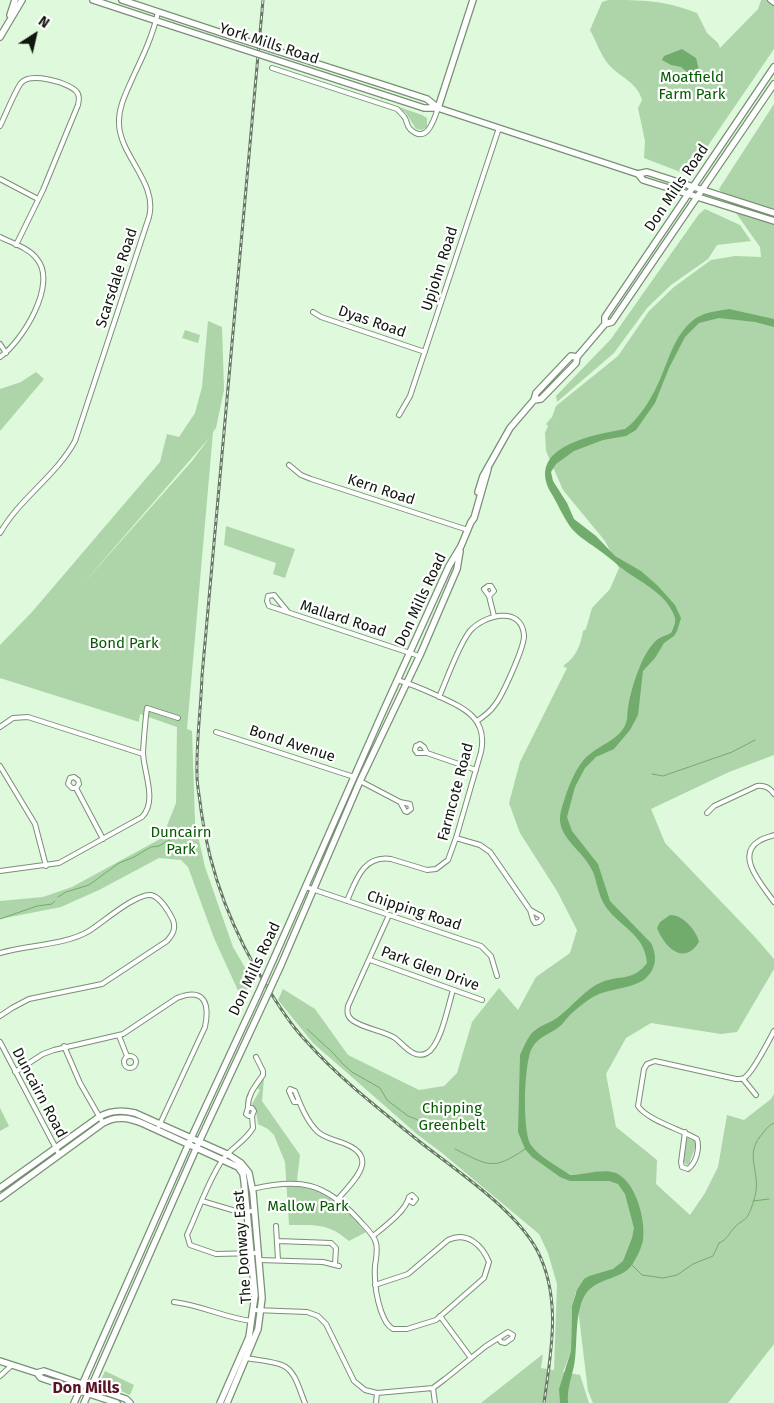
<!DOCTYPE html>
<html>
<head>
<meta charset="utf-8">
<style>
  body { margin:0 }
  #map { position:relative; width:774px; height:1403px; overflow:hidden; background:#def9db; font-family:"Fira Sans",sans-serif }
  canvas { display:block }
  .north { position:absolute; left:10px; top:10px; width:50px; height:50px; -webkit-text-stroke:4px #fff; paint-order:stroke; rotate:35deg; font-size:14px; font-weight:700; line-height:20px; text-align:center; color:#0f180e }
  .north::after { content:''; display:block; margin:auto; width:18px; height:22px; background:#0f180e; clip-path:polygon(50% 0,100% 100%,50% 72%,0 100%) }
</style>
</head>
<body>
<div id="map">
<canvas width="774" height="1403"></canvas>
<div class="north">N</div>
</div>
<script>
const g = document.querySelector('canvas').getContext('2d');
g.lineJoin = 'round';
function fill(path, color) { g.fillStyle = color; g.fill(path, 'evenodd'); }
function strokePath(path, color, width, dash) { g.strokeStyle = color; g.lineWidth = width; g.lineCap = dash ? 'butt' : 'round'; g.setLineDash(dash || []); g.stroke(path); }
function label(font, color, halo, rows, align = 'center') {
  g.font = font + ' "Fira Sans",sans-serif'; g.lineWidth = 4.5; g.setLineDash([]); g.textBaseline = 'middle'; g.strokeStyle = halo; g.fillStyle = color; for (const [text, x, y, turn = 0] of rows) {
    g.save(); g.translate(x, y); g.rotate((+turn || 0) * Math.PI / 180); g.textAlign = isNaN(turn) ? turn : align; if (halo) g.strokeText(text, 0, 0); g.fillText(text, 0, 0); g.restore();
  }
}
const green = new Path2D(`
  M608,0C642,0 664,0 697,13L707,33L718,43L720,48L758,9L761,0H774V49L688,175L644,158L645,141L638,108L642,100C637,82 621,78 609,65C601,56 596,41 590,30L602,2Z
  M382,101L422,115L427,118V127L422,130L416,129L406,113L399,108Z
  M774,104V755L729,772L651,809L665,843L755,937L774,959V969L737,1032L721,1034L651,1023L626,1038L606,1074L616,1127L657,1160L656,1184L690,1215L705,1193L718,1167L727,1115L744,1120L771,1099L774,1094V1344L728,1403H593L588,1391L576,1292L572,1306L571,1351L563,1372L580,1375L589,1403H481L543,1354L541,1368L554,1370L557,1284L548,1253L539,1234L442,1153L418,1135L313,1043L278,1000L283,989L315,1009L348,1055L419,1090L444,1086L457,1073L472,1022L499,988L518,1010L536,977L570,953L577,930L557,891L520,833L509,803L520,762L567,668L564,667V665C576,658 581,644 583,631L586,629L592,608L610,589L619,568L605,541L563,490L546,451L545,433L548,426L546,424L552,417L556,406L618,356L649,311L674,287L711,260L735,256L761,257L760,247L719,189Z
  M705,209L740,225L751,241L717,245L708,259L671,285L647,308L614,353L557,402L556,396L611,339L699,214Z
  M208,321L222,327L224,390L216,428L213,432L187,729L192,731L195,822L205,867L233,947L254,983L240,995L214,938L188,867L181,860L159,858L99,890L61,907L0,919V901L43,897L72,887L162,838L176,803L177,727L140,714L139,722L0,678V645L32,612L160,462L167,434L179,437L195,413L202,387ZM210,437L192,461L81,586Z
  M185,330L200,335L198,343L182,338Z
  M36,372L44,379L0,431V389L21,382Z
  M226,526L295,549L285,578L273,574L276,563L224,545Z
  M263,1079H264L262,1101L300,1155L297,1180L301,1187C332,1193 345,1210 366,1232L349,1241C328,1223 316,1225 289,1225L285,1162L274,1135L268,1129L258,1124L256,1112L252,1104L260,1090L257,1088Z
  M0,1108L9,1126L0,1131Z
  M688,1137L696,1140V1145L689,1164L687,1165L684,1162L686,1140Z
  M105,1371L134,1385L130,1395L104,1384L101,1380Z`);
const water = new Path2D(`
  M682,49L696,58L699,70L696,80L681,67L671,65L662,60L664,56Z
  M729,309L774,319V327L755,322L719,318L699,323L685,337L669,368L655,403L636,430L626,436L603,440L574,451L556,464L551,472L553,481L567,503L574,519L596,536L615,556L641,571L658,586L675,605L681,618L677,631L674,636L664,643L655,658L643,671L638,715L630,730L614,749L596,757L585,768L575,787L567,817L572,831L598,864L610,901L651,943C657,955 657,968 646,978C634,989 609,988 593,997C585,1002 576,1009 569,1016C566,1019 563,1024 559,1027C550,1034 538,1037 532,1048C524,1062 522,1131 531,1145C538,1156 559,1167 570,1175C584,1175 602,1168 616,1173C636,1182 646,1220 643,1240C642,1247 636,1259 632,1265C621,1280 595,1278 585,1295C574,1313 578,1345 574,1366C571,1379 567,1389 568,1403H560L559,1389L571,1351L572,1306L577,1290L584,1279L589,1276L613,1269L623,1261L632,1238L634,1228L625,1194L618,1184L609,1181H570L560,1177L532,1157L525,1149L518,1132L520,1055C523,1048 526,1041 531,1034C538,1026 548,1024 557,1018C572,1007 585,989 602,982C620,975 634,981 647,963C645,933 616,925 604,904C598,894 597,882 593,872C584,850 554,837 561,811C566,793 575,765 590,754C602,744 620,739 626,723C628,718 627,712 628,708C631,689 642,651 658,639C661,637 667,635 671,633C674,627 677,621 674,615C665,592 638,581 620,567C613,561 605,554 596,548C588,542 579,537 572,529C565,520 559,507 553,496C522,448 591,435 625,429L630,425C643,413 654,394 661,377C670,356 676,332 696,318C706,312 717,311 729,309Z
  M670,915C682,914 697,931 699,942C684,966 665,948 657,928L660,922Z`);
const stream = new Path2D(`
  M652,774L663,776L732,752L755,740
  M175,844L189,851
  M58,897L66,892L89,885L119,863L132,858L151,847L159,846L169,840L172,842
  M0,919L37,906L52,904L55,901
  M307,1029L332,1052L344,1065L352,1072L380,1088L387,1100L408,1116L416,1119L423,1124
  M455,1149C489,1166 493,1171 525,1149
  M753,1201L769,1199
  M632,1265L642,1275L663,1278L677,1275L693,1264L713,1256L719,1243C727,1240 729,1233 735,1227C738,1223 744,1221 747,1217C751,1211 755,1198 756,1191C759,1168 744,1154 763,1133C766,1129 769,1125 774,1123`);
const street = new Path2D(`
  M770,0L774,3
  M272,68L397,109C400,112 403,115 405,118C407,122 407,126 410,129C427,145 434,120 438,108
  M0,126C5,116 15,91 21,83C30,72 67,82 76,91C80,95 79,100 78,105L43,190L16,245
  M0,179L38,199
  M0,237C12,243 29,248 37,259C58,284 22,342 0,357
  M313,312L321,317L425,352
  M0,344L6,353
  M399,415L410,396L499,128
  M289,465L301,475L311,479L468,530
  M0,533C20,498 56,476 75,441L149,217C158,183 120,156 119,124C118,107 127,91 133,77C143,56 153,35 158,12
  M489,596L484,589L488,586H491L494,591L489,596L494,616
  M288,612L274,595L268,596L267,601L269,606L419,656
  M439,697C447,679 459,644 470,631C484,615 521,605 524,635C525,646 502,697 494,706C490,712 483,717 477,721
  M0,727L13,718L28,717L143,754
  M216,732L354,777
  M427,753H417L415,750L416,746L420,744L424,747L427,753L476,770
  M0,766L35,824L46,866
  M360,781L400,802
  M76,788L79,784L78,780L74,777L70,778L68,784L72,788H76L103,839
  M400,802L410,804L411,809L407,812L405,811Z
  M707,813L714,806L757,786C764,785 770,788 774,794
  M774,835C769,837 763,838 759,841C734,856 764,887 774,902
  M456,838L480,845L490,852L530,910L533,920L535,923L539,922L542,919L541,916L530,910
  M0,871L59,863L142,817C158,801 143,771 143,752C144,737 145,722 147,708L178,718
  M306,887L481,946L491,956L497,976
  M347,901C356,880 363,855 391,859L427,870L436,869L448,860L456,838L481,752C488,718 464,708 438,696C425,690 412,684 397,680
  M389,915L348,1006C347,1012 347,1016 352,1020C364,1029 382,1030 395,1038C404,1045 414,1060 427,1053C441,1045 448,1006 453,990
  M0,953C27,945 66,945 89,931C102,923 136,893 151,895C160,897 169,912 173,920C176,929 173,934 167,941L102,984L29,999L12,1008L0,1016
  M370,960L482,1000
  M119,1036L127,1056
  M0,1042L59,1154
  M64,1046L80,1083L103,1123
  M124 1062a6 6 0 1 1 12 0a6 6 0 1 1-12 0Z
  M15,1072L43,1054L54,1050L123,1034L177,998C204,987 210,1003 205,1027L159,1126
  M743,1079L756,1095
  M299,1102H294L289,1091L290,1089L295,1091C300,1104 307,1122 318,1132C325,1138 335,1140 343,1143C381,1157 354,1180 338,1199
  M248,1108C247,1095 256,1085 263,1075V1071L256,1057
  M252,1116H249L246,1114L248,1108H252L254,1111L252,1116L253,1128C246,1141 229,1149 221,1162C207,1184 198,1211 187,1235L190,1245L216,1254L258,1253
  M685,1132L681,1162L682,1167L688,1169C696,1163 700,1149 697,1139C682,1130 647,1120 638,1106L644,1069L647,1064L655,1061L736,1079C738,1079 742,1079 744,1078C753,1073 769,1040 774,1031
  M252,1189C300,1178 324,1182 358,1219C364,1226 374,1234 376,1243C378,1251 376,1258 375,1266C374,1282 376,1296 381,1311C384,1318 386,1325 393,1329H407L436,1320L484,1278L489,1262C482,1245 467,1231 448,1240L408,1274L375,1285
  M202,1201L239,1212L254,1211
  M276,1226L278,1260
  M373,1236C384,1227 406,1211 409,1197L412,1195L416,1199L413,1203L408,1200
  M278,1241L331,1243L336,1248L335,1264
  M259,1260L323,1262L339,1266
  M174,1302C201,1305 225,1318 252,1321
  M254,1310L307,1312L318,1316L326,1324L354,1381L365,1390L377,1393L433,1388L445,1379L486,1346L508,1332L513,1335L512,1338L505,1343L501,1342L499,1339
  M440,1316L471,1358
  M246,1358C256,1360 275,1361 284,1366C296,1372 300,1392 305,1403
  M0,1376L12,1365
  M433,1388L435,1403
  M376,1403L377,1393`);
const secondary = new Path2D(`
  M93,0L172,26
  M122,0L237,38
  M10,15L15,0
  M0,37L22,0
  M387,86L427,99L438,108
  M384,95L424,108H438L638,174L647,172L774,213
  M438,108L473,0
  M638,174L643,180L774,221
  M605,324L612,322L774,84
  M534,400L541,399L576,363L577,357L605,324V317L774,67
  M478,492L483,476L510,428L534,400L536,393L571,356L577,357
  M274,958L381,716L449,566L461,546L471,522L474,518L488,469
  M281,965L360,781L421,653L457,569L460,551
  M0,1188L99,1117C111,1110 122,1110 135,1113L229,1155L241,1163L249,1173L253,1193L262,1298L258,1329L227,1403
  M0,1198L103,1123C117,1115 130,1118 144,1124L238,1167L243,1174L244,1181L255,1295L249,1337L220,1403
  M0,1361L37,1373L41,1378L117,1403
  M37,1373L44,1371L126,1399L130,1403
  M74,1403L193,1134L258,994
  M84,1403L199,1142L264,1002`);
const rail = new Path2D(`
  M263,0L202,676C201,709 196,742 197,775C197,787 200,798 201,810C210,875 233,934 269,990C280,1008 292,1027 307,1042C338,1077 374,1105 410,1134C449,1166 513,1206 537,1250C562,1298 551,1352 544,1403`);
const secondaryBridge = new Path2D(`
  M172,26L384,95
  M237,38L387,86
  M258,994L274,958
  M264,1002L281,965`);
const streetNames = [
  ["York Mills Road",269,44,18],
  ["Don Mills Road",677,188,-56],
  ["Upjohn Road",440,269,-72],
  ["Scarsdale Road",117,278,-72],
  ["Dyas Road",372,322,19],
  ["Kern Road",381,490,18],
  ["Don Mills Road",421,600,-65],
  ["Mallard Road",343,619,18],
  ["Bond Avenue",292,744,18],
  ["Farmcote Road",456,792,-75],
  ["Chipping Road",414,911,18],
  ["Don Mills Road",255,969,-65],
  ["Park Glen Drive",430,969,20],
  ["Duncairn Road",39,1093,62],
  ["The Donway East",243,1247,-94]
];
const parkNames = [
  ["Moatfield",692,78],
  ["Farm Park",692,95],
  ["Bond Park",124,644],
  ["Duncairn",181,833],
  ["Park",181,850],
  ["Chipping",452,1109],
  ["Greenbelt",452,1126],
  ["Mallow Park",308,1207]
];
const neighbourhoodNames = [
  ["Don Mills",86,1389]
];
fill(green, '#aed5a9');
fill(water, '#72ac6c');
strokePath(stream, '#72ac6c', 1);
strokePath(street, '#789075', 6);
strokePath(secondary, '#789075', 8);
strokePath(street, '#fff', 4);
strokePath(secondary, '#fff', 5.5);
strokePath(rail, '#677865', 3);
strokePath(rail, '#fff', 1, [4]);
strokePath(secondaryBridge, '#789075', 8, []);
strokePath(secondaryBridge, '#fff', 5.5);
label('15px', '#0f180e', '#fff', streetNames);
label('15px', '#055c00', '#fff', parkNames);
label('bold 16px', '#591424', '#fff', neighbourhoodNames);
</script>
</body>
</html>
